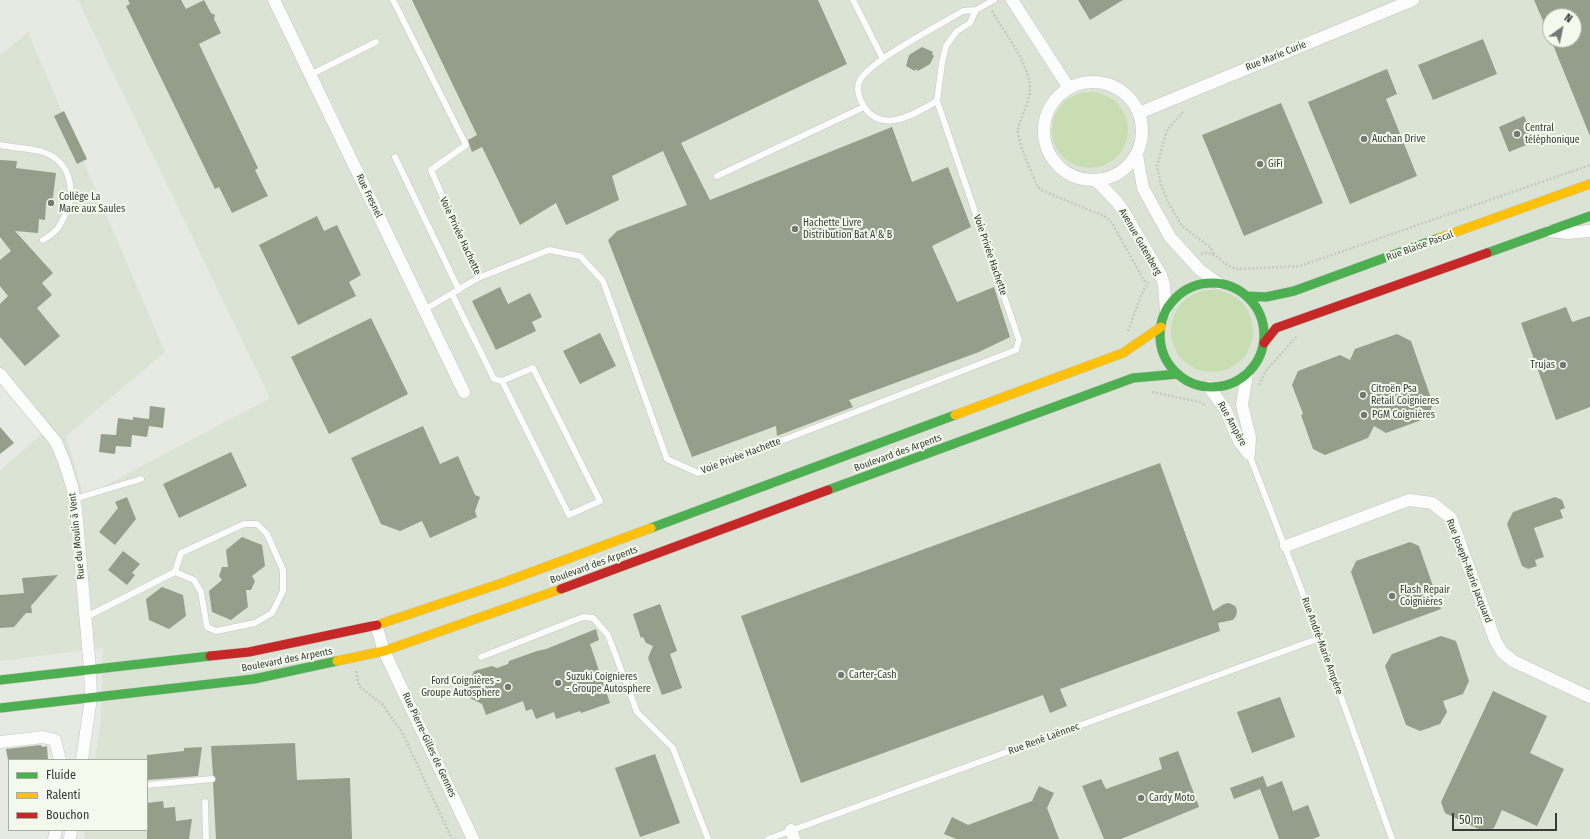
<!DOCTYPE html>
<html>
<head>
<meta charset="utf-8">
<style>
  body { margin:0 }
  #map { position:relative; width:1590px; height:839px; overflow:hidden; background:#e6eae3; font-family:"Fira Sans Condensed",sans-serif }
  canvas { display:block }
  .legend { position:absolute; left:8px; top:759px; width:140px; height:72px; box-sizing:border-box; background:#f3faed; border:1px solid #a8aea4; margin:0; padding:5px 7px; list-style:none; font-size:12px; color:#383b36 }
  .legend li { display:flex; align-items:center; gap:8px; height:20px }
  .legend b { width:20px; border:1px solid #a8aea4 }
  .north { position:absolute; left:1542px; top:8px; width:40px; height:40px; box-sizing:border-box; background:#f3faed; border:1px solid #a8aea4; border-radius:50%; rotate:33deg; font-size:11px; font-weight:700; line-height:16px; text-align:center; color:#383b36 }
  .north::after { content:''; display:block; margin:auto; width:14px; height:18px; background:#757873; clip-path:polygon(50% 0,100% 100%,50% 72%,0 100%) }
  .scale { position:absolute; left:1452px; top:813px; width:105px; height:18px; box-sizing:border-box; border:2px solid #383b36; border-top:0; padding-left:5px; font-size:12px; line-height:14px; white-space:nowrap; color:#383b36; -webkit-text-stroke:3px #f3faed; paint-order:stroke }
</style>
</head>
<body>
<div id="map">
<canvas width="1590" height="839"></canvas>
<ul class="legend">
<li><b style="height:5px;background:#4caf50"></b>Fluide</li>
<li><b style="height:5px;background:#ffc107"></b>Ralenti</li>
<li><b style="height:5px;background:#c62828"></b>Bouchon</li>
</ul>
<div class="north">N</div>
<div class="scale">50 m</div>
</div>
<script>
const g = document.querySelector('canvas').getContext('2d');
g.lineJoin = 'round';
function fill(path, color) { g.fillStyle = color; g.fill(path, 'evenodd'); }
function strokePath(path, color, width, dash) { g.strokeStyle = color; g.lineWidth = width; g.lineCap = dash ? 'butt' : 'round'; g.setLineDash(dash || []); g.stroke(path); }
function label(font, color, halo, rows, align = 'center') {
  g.font = font + ' "Fira Sans Condensed",sans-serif'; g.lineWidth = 4; g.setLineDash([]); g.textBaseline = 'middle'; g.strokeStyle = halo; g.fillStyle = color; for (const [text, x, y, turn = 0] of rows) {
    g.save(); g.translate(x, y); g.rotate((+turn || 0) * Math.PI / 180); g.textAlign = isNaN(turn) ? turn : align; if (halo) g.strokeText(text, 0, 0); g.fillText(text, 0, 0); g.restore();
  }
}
const built = new Path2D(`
  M78,0H1590V839H84L85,830H147V760H95L101,719L103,648L0,661V471L46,430L0,374V55L28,32L165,352L66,436L84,497L270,398ZM1550,16H1574V40H1550Z`);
const green = new Path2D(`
  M1052 130a38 38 0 1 1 76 0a38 38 0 1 1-76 0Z
  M1171 331a41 41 0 1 1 82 0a41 41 0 1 1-82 0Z`);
const building = new Path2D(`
  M128,0H181L186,9L204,0L211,13L215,15L214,19L221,33L199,44L258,168L255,170L268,196L232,213L219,187L215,189L126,6L130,4Z
  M412,0H818L847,64L681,143L710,200L892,127L912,182L948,167L971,227L932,246L957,302L994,287L1010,337L979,352L849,400L853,407L777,436L776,426L692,457L608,240L617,231L687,205L663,151L612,176L619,200L566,225L556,203L520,225L482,147L472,152L470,147L468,140L477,135Z
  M1078,0H1123L1090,20Z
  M1534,0H1590V136L1551,40H1574V16H1550V37Z
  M1483,39L1497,74L1433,100L1418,65Z
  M922,47L933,52L932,54L934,56L930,64L918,71L916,69L915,71L906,66L909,55Z
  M1387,69L1397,94L1386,99L1417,176L1350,204L1308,102Z
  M1281,103L1323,203L1244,236L1202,135Z
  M64,111L87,159L77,164L54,116Z
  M1524,116L1536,141L1509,152L1499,127Z
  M0,160L17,161L16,168L56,173L52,205L46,204L45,220L39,219L38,233L15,231L53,273L42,283L52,295L37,308L60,336L25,366L0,337V304L8,296L0,286V260L11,251L0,237Z
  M317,216L324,231L337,225L361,275L349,282L356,296L298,325L259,245Z
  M500,287L508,304L530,293L542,317L532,322L536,331L496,350L472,301Z
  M1566,307L1572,322L1590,316V407L1556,420L1521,323Z
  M371,318L408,394L329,434L291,357Z
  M600,333L616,366L580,384L563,351Z
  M1397,334L1411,341L1433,404L1427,418L1386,433L1374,426L1368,438L1325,455L1313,449L1301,415L1303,414L1292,385L1298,371L1340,355L1350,360L1355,349Z
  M150,406L165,408L163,428L149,426L147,437L132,435L131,447L116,446L115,454L99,452L101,434L116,435L118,418L133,420V417L149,419Z
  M423,426L440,464L458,456L475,495L480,497L475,511L477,517L430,538L422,521L400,531L381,524L351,458Z
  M0,427L14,443L0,454Z
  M231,452L247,486L179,518L163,484Z
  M1160,463L1213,611L1224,604L1229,603L1235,606L1237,610L1236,616L1233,620L1218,623L1220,631L1060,689L1067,706L1050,713L1043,695L801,783L741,616Z
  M127,497L136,519L115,545L99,532L118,508L115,502Z
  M1555,497L1562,500L1565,508L1560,510L1563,518L1534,528L1544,557L1535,560L1537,566L1528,569L1522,566L1507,524L1513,512Z
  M242,537L262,545L265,566L252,576L255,581L251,590H246L248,607L231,620L212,612L209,591L222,580L219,576L222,567H228L226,550Z
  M1410,542L1419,546L1441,609L1373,634L1351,572L1356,561Z
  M123,551L140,564L132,573L135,575L127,585L108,570Z
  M58,575L31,606L32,613H26L14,627L0,628V595L24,593L22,578Z
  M162,587L183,595L186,616L169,629L149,620L146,599Z
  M660,604L677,651L670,654L682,688L662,695L648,658L653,646L646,643L643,637L641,638L633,614Z
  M596,629L599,640L590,644L610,703L581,713L580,711L556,719L554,712L536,719L532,709L526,711L523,701L486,715L482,704L464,695L474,671L492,666L497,668L508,664L509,661L537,651L546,649Z
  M1441,636L1456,641L1469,681L1463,694L1443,701L1447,712L1440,724L1420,731L1406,725L1385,666L1392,654Z
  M1493,691L1547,716L1530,753L1564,769L1537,826L1502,810L1494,828L1483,831L1445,813L1441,802Z
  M1280,697L1295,737L1252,753L1237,712Z
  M295,743L297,780L350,778L352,839H216L213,783L216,779L213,775L211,746Z
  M41,745L42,747L47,746L48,760H8L6,749Z
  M202,747L198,776L147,780V755L184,751V748Z
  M1178,751L1199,807L1121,839H1104L1082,786L1101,779L1106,789L1162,769L1159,758Z
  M655,754L680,823L640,837L615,768Z
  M1263,776L1267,787L1282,781L1293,811L1308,805L1320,836L1313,839H1279L1260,789L1234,799L1230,788Z
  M1039,786L1054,793L1047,808L1059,839H956L944,834L952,817L968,825L1032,801Z
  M163,801L164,808L175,807L176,821L192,819L189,839H147V803Z`);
const path = new Path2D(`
  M992,11C1004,32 1029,63 1030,88C1030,102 1021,116 1018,129C1016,139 1033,177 1038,187L1041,190L1106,217L1112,223L1146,284
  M1183,112L1167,130L1157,166L1161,185L1168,202L1182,226L1210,247L1214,254
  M1201,254C1212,249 1219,260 1228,265C1230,267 1234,268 1237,269L1300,266L1590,165
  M1128,331L1143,291L1149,282
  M1259,385L1265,372L1296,337
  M1152,392L1200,402L1206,406
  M356,671L359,686L382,704L402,732L452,839`);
const lane = new Path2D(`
  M393,0L466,145L431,170L478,278L549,250L580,256L603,281L667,459L698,473L1016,350L1019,340L937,101L942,63L946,46L957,31L970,23L976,10L963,11C941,24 871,60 860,80C856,87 858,94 861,101C878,137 913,115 937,101
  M853,0L883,59
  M976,10L994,0
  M310,75L376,42
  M0,145C14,148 30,148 43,152C70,161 76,189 66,213C63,219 60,227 55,231C52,235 47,237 43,240
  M395,157L459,290
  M717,176L864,107
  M452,294L494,379L502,381L533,368L600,501L569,515L502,381
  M424,310L478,278
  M1249,454L1320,638L1392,839
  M74,499L141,479
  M86,617L175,572L181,553L244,524H257L267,534L283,570V591L272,613L255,623L216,631L207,627L201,592L194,580L175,572
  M481,657L583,617L593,618L608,635L637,712L673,748L708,839
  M147,785L212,779
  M205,802L206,839
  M768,839L1320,638`);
const street = new Path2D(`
  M274,0L464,392
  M1012,0L1069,88
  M1044 131a49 49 0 1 1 98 0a49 49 0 1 1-98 0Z
  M1139,113L1413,0
  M1137,155L1143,188L1170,237L1200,270L1218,283
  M1097,181L1117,202L1124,212L1161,275L1164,285L1166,311
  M1550,231L1568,233L1590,231
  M0,374L56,442L64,461L72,486L76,510L90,669L91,698L82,760
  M1247,374L1242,405L1250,437L1249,454
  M1209,387L1225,409L1239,441L1249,454
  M1286,546L1409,500L1432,503L1451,518L1495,640L1502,652L1513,661L1590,697
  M376,625L384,651L473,839
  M0,742L43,737L55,740L60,760
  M791,830L794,839
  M54,839L56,830
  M70,839L71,830`);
const fast = new Path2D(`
  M1487,253L1590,216
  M1160 335a52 52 0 1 1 104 0a52 52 0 1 1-104 0Z
  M1247,296L1266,297L1294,291L1439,238
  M828,490L1133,378L1178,374
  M651,528L955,415
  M0,680L210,656
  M0,708L254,679L337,661`);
const slow = new Path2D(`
  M1439,238L1590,184
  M955,415L1123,353L1161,327
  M377,625L502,583L651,528
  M337,661L384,651L561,589`);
const jam = new Path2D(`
  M1264,343L1276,328L1487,253
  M561,589L828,490
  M210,656L249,652L377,625`);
const markers = [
  [1517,134,4,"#757873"],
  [1364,139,4,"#757873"],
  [1260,164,4,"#757873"],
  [51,203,4,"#757873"],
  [795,229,4,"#757873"],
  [1563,365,4,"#757873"],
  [1363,395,4,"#757873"],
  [1364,415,4,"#757873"],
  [1392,596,4,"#757873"],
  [841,675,4,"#757873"],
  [558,683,4,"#757873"],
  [508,687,4,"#757873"],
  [1141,798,4,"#757873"]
];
const streetNames = [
  ["Rue Marie Curie",1276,56,-22],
  ["Rue Fresnel",369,196,64],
  ["Voie Privée Hachette",460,236,65],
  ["Avenue Gutenberg",1140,242,60],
  ["Rue Blaise Pascal",1420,246,-20],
  ["Voie Privée Hachette",990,255,71],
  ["Rue Ampère",1232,424,61],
  ["Boulevard des Arpents",898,453,-20],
  ["Voie Privée Hachette",741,456,-21],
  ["Rue du Moulin à Vent",77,536,-96],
  ["Boulevard des Arpents",594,565,-20],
  ["Rue Joseph-Marie Jacquard",1469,571,69],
  ["Rue André-Marie Ampère",1322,646,70],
  ["Boulevard des Arpents",287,660,-11],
  ["Rue René Laënnec",1044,739,-20],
  ["Rue Pierre-Gilles de Gennes",429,745,65]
];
const poiNames = [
  ["Central",1525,128],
  ["téléphonique",1525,140],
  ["Auchan Drive",1372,139],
  ["GiFi",1268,164],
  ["Collège La",59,197],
  ["Mare aux Saules",59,209],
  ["Hachette Livre",803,223],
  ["Distribution Bat A & B",803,235],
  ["Trujas",1555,365,"right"],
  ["Citroën Psa",1371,389],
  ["Retail Coignieres",1371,401],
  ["PGM Coignières",1372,415],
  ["Flash Repair",1400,590],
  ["Coignières",1400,602],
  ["Carter-Cash",849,675],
  ["Suzuki Coignieres",566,677],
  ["- Groupe Autosphere",566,689],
  ["Ford Coignières -",500,681,"right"],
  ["Groupe Autosphere",500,693,"right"],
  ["Cardy Moto",1149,798]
];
fill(built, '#dbe3d4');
fill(green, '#c8ddb1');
fill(building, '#959e8a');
strokePath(lane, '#c4c7c1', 7);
strokePath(street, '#c4c7c1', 13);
strokePath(fast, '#c4c7c1', 10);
strokePath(slow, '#c4c7c1', 10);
strokePath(jam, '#c4c7c1', 10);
strokePath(path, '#c7c8c5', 2.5, [2, 2]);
strokePath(lane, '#fbfcfb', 6);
strokePath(street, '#fbfcfb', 12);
strokePath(fast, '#4caf50', 9);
strokePath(slow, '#ffc107', 9);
strokePath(jam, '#c62828', 9);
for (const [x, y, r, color] of markers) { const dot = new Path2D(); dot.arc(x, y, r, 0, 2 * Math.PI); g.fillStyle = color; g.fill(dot); strokePath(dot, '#f3faed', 1.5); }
label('10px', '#383b36', '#f3faed', streetNames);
label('10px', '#383b36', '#f3faed', poiNames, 'left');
</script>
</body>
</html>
